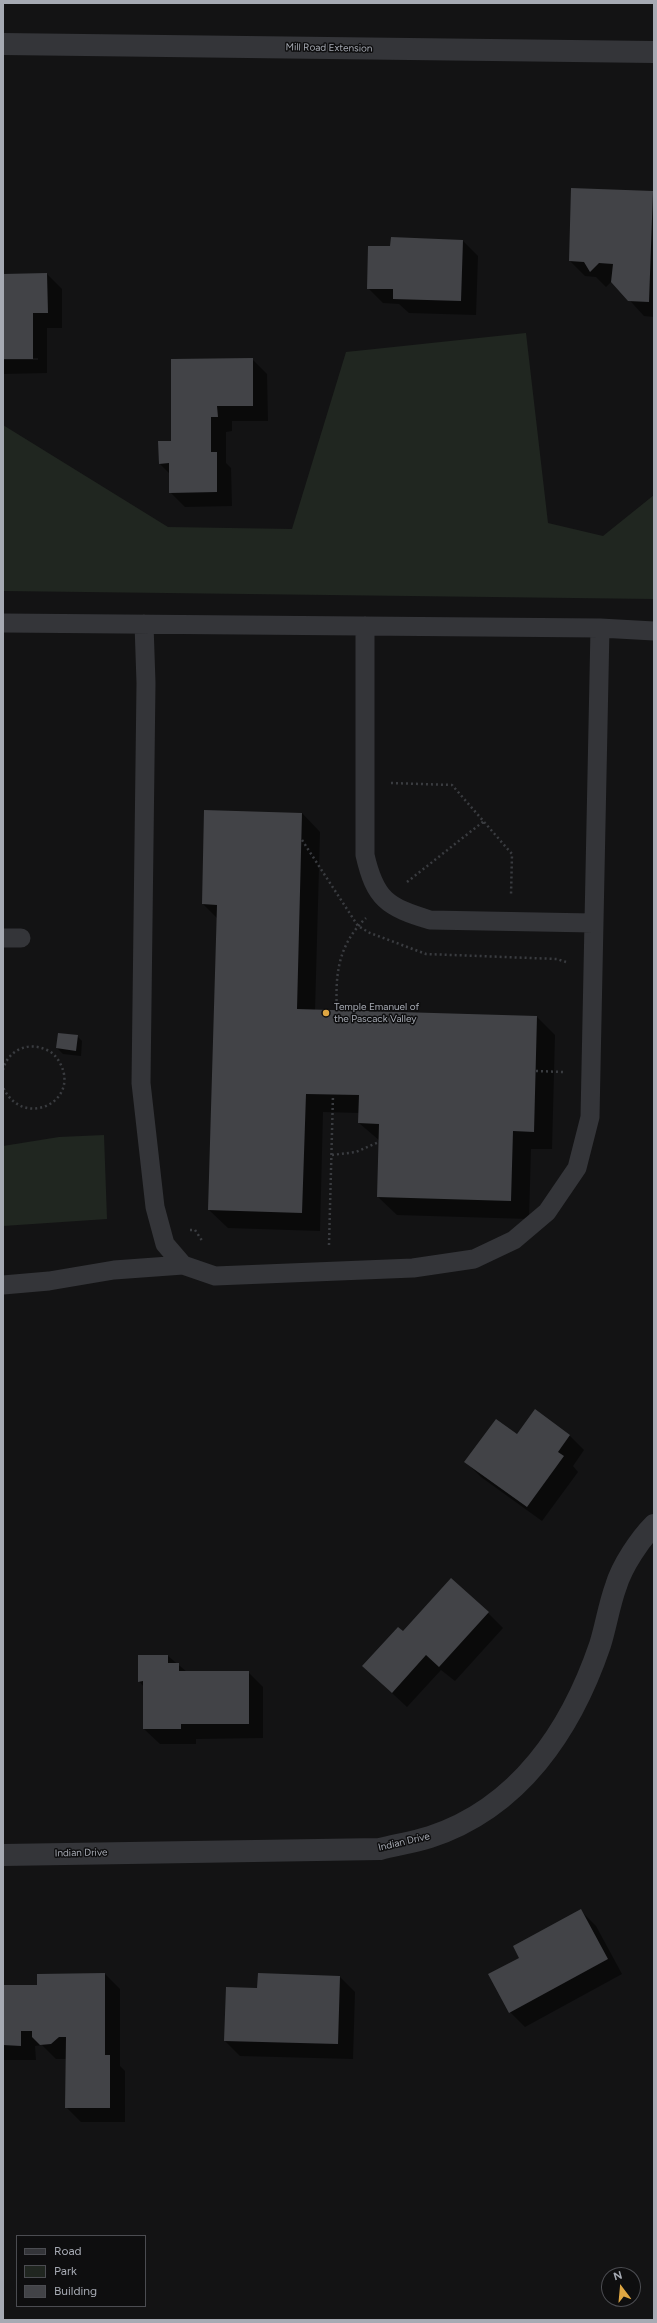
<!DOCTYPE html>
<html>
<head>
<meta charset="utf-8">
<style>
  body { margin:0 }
  #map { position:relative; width:657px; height:2323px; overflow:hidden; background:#131314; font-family:Figtree,sans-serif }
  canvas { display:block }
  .frame { position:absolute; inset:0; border:4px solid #a6aab3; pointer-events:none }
  .legend { position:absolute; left:16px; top:2235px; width:130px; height:72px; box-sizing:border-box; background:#0e0e0f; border:1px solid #4b4c51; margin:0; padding:5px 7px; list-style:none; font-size:12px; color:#a6aab3 }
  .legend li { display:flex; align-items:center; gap:8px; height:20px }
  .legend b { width:20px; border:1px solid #4b4c51 }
  .north { position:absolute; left:601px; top:2267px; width:40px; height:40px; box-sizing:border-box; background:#0e0e0f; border:1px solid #4b4c51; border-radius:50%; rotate:344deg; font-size:11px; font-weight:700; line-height:16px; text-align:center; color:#a6aab3 }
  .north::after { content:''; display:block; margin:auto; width:14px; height:18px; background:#dea642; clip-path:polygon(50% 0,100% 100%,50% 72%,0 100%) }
</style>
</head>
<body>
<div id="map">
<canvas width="657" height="2323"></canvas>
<div class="frame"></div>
<ul class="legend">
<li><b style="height:5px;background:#343539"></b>Road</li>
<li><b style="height:11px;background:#202620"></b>Park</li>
<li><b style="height:11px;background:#424347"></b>Building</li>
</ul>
<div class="north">N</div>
</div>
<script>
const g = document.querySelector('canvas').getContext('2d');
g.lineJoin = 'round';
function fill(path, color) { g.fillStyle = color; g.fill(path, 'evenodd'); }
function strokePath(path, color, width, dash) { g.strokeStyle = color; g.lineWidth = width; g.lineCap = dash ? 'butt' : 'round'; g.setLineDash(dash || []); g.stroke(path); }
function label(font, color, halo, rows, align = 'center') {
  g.font = font + ' Figtree,sans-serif'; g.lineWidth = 3; g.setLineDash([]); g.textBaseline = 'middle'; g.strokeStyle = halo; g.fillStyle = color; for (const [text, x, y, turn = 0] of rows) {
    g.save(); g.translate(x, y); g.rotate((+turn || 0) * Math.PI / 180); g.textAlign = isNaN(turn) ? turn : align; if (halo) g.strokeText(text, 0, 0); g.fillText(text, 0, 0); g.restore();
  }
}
const green = new Path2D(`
  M526,333L548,523L603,536L654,495V599L3,591V425L168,527L292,529L346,352Z
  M104,1135L107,1219L3,1226V1146L59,1137Z`);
const shadow = new Path2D(`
  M653,192L654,193V317L644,316L612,281L606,287L596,277L585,276L570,261Z
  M463,241L478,256L476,315L409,313L399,304L383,303L368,288L391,247Z
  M47,274L62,289V328H47V373L3,374V360H38V358H3V275Z
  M252,359L267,374L268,421H232V431L226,432V463L231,468L232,506L185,507L170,492V474L160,464L172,442Z
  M302,813L320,832L315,1011L537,1017L555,1035L552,1149H531L529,1219L397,1215L378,1197L380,1141L359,1123L360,1113L323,1112L320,1231L228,1228L209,1210L217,918L203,904Z
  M77,1036L82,1041L81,1056L63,1054L57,1048Z
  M518,1435H569L584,1450L573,1466L578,1472L542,1521L481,1477L466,1462Z
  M488,1613L503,1628L455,1681L441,1670L407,1707L363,1666L403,1632Z
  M168,1656L187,1672H248L263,1687V1738L196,1739V1744H160L144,1729V1687L139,1681Z
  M581,1911L596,1926L622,1974L525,2027L510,2012L521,1958Z
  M105,1974L120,1989V2066L125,2071V2122H81L66,2107L67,2059H56L42,2045L35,2046L36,2060H3V1986H38V1975Z
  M340,1977L355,1992L353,2059L240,2056L225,2041L258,1989Z`);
const building = new Path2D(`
  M571,188L653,191L649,302L628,301L611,282L613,264L599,263L590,272L584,262L569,261Z
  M391,237L463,240L461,301L393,299V289H367L368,246H390Z
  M47,273L48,313H33V359H3V274Z
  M253,358V406H217L218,417H211V452H217V492L169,493V463L159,464L158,441H171V359Z
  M204,810L302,813L297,1009L537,1016L534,1132L513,1131L511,1201L377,1197L379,1124L358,1123L359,1095L306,1094L302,1213L208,1210L217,905L202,904Z
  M58,1033L78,1035L76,1051L56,1048Z
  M535,1409L570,1435L558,1452L564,1456L527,1507L464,1462L496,1419L517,1434Z
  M451,1578L489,1612L439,1667L426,1655L392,1693L362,1666L398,1627L403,1631Z
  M138,1655H168V1663H179V1671H249V1724H181V1729H143V1681L138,1682Z
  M581,1909L608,1959L509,2013L488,1974L519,1958L513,1946Z
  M105,1973V2055H110V2108H65L66,2037H59L51,2044L40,2045L32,2037V2031H21V2046L3,2045V1985H37V1974Z
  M258,1973L340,1976L338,2044L224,2041L226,1987L257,1988Z`);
const path = new Path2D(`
  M391,783L452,785L512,854L511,895
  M302,840L358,926L370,933L426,954L557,959L566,962
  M407,882L484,821
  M337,1011C335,974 338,945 366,918
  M3,1070C5,1061 11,1053 20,1049C29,1045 38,1046 47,1050C54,1053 58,1059 61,1065C79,1103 22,1129 3,1087
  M536,1071L563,1072
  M332,1155L356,1152L379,1142
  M190,1230H195L203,1242
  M329,1245L333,1095`);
const service = new Path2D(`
  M3,623L600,628L654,631
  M144,624L146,683L141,1083L155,1207L165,1244L183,1265L215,1276L413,1268L474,1259L514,1240L547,1212L577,1168L590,1117L600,628
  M365,626V855C375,899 387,907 430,920L593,923
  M3,938H21
  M3,1285L49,1281L114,1270L183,1265`);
const minor = new Path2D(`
  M3,44L654,52
  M3,1855L380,1849C396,1845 414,1842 430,1837C519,1808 571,1730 600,1645C606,1626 609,1605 616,1586C622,1566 640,1539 654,1525`);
const markers = [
  [326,1013,4,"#dea642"]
];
const streetNames = [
  ["Mill Road Extension",329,48,1],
  ["Indian Drive",404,1842,-13],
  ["Indian Drive",81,1853,-1]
];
const poiNames = [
  ["Temple Emanuel of",334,1007],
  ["the Pascack Valley",334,1019]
];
fill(green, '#202620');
fill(shadow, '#0007');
fill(building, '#424347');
strokePath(path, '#3a3c40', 2.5, [2, 3]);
strokePath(service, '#343539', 19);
strokePath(minor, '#343539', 22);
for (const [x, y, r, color] of markers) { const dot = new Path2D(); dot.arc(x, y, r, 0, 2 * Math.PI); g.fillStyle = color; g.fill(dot); strokePath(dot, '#0e0e0f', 1.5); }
label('10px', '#a6aab3', '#0e0e0f', streetNames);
label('10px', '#a6aab3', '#0e0e0f', poiNames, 'left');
</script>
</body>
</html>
